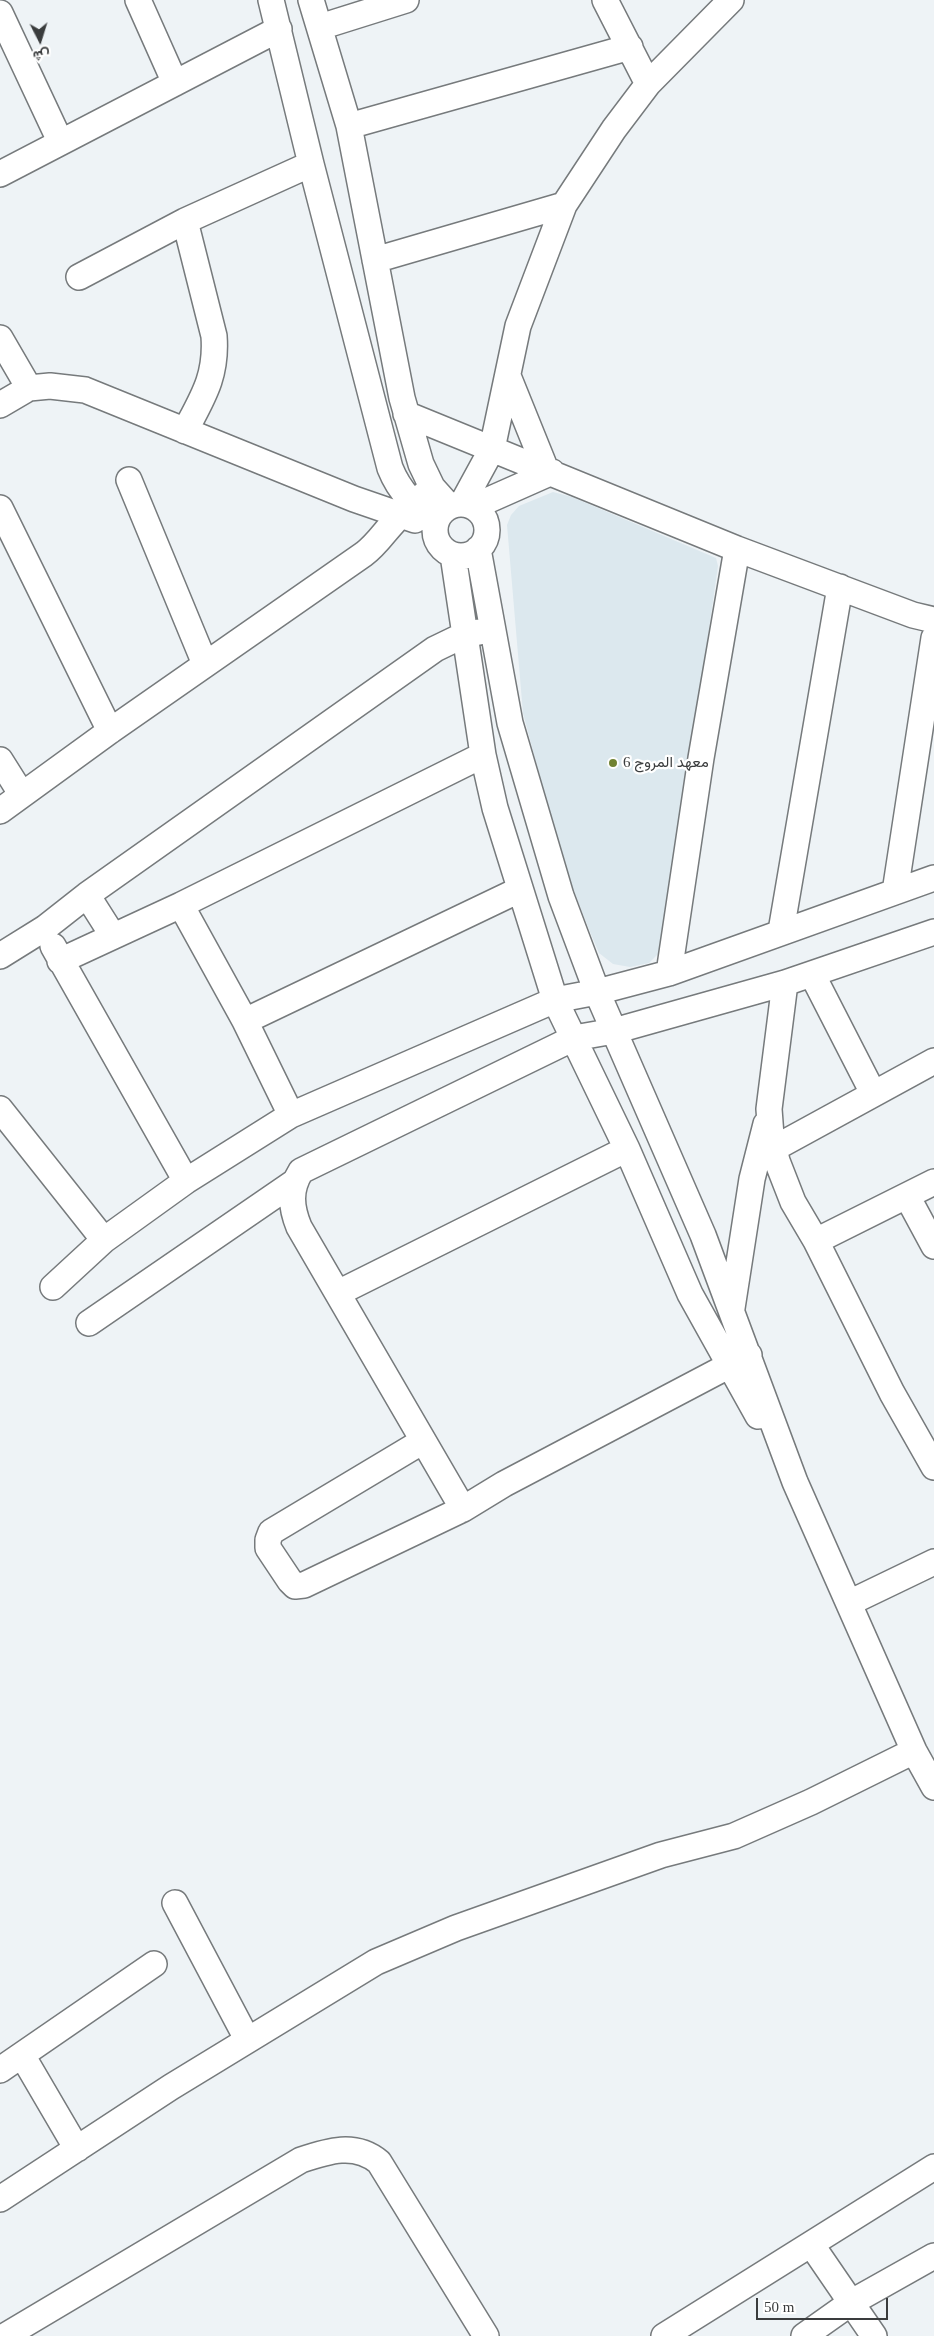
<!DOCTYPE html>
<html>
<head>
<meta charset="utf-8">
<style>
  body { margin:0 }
  #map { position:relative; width:934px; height:2336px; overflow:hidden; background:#eef3f6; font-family:"Times New Roman",Vazirmatn,serif }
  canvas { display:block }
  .north { position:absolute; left:15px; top:15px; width:50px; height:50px; -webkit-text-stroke:4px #fff; paint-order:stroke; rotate:175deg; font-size:14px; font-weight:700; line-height:20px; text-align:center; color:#3a3c3d }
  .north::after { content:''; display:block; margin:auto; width:18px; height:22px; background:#3a3c3d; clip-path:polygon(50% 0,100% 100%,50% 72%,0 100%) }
  .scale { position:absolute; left:756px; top:2298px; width:132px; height:22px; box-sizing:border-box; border:2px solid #3a3c3d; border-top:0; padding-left:6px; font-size:15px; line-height:18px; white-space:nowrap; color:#3a3c3d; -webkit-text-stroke:4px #fff; paint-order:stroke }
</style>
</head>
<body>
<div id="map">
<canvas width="934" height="2336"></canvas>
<div class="north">ش</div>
<div class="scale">50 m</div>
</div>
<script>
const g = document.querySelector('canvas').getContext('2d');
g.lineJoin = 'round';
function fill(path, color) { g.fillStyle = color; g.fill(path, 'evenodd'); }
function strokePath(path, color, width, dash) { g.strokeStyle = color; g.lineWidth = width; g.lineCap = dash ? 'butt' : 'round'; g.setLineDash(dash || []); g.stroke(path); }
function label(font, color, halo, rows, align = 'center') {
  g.font = font + ' "Times New Roman",Vazirmatn,serif'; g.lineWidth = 4.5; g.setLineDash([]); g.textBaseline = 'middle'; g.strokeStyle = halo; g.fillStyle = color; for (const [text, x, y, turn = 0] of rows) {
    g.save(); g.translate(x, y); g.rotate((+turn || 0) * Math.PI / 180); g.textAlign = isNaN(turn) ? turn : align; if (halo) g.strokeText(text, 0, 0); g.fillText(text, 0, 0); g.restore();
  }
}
const built = new Path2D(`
  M553,492L572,497L716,558L718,566L663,949L649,963L630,967L613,964L599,953L588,927L562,861L523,713L507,525L511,515L519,506Z`);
const minor = new Path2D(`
  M138,0L175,83
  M271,0L311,164L390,468C400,493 415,506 436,522
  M311,0L349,126L402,398L421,464L432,487L449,506
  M605,0L648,84
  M0,13L60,141
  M320,27L406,0
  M349,126L630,47
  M0,174L279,29
  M375,260L564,205
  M79,277L185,221L311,164
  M0,338L29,388
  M508,376L546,470
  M0,405L29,388L50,386L85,390L354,499L415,520
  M406,414L737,549L913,615L934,620
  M185,431C203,397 217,376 214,336L185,221
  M129,480L205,664
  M482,503L552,472
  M462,504L492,449L518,326L564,205L614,129L648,84L731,0
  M435 530a26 26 0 1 1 52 0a26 26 0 1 1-52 0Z
  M0,508L110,731
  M478,549L510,723L561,896L597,992L703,1235L795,1482L914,1751L934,1787
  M453,555L483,755L495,808L555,1000L627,1149L690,1294L758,1416
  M0,760L22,795
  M0,811L110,731L364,554C379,543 388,526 402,514C412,505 422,497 432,487
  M895,892L934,638
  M87,895L113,936
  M181,905L245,1021L291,1115
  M781,931L840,587
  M53,946L186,1181
  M0,956L45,928L87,895L435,649L464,635L479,632
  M60,961L181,905L483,755
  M669,973L701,758L737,549
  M812,974L873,1093
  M785,983L769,1109L771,1136L777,1161L793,1202L816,1241L892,1393L934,1467
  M245,1021L519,890
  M0,1109L104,1240
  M773,1149L934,1061
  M907,1196L934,1246
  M816,1241L934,1182
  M53,1287L104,1240L186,1181L291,1115L555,1000L597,992L669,973L934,878
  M338,1293L627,1149
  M732,1308L752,1179L766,1124
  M89,1323L293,1183
  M749,1355L504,1484L463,1509L299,1227C291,1207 289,1190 301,1171L574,1038L614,1031L785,983L934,932
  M423,1441L271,1532L268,1540V1548L290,1581L295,1586L304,1585L463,1509
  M849,1603L934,1562
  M175,1903L247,2039
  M22,2055L77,2149
  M0,2070L154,1964
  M0,2199L171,2087L376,1962L456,1928L661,1855L734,1836L811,1802L914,1751
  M811,2244L874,2336
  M5,2336L301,2160C328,2151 355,2142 379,2162L486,2336
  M664,2336L934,2167
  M804,2336L852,2302L934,2256`);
const markers = [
  [613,763,5,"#708232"]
];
const poiNames = [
  ["معهد المروج 6",623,763]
];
fill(built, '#dce8ee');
strokePath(minor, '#767a7c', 28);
strokePath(minor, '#fff', 25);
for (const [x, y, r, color] of markers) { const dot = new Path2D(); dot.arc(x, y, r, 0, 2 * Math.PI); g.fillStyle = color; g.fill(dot); strokePath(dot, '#fff', 2); }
label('15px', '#3a3c3d', '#fff', poiNames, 'left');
</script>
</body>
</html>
